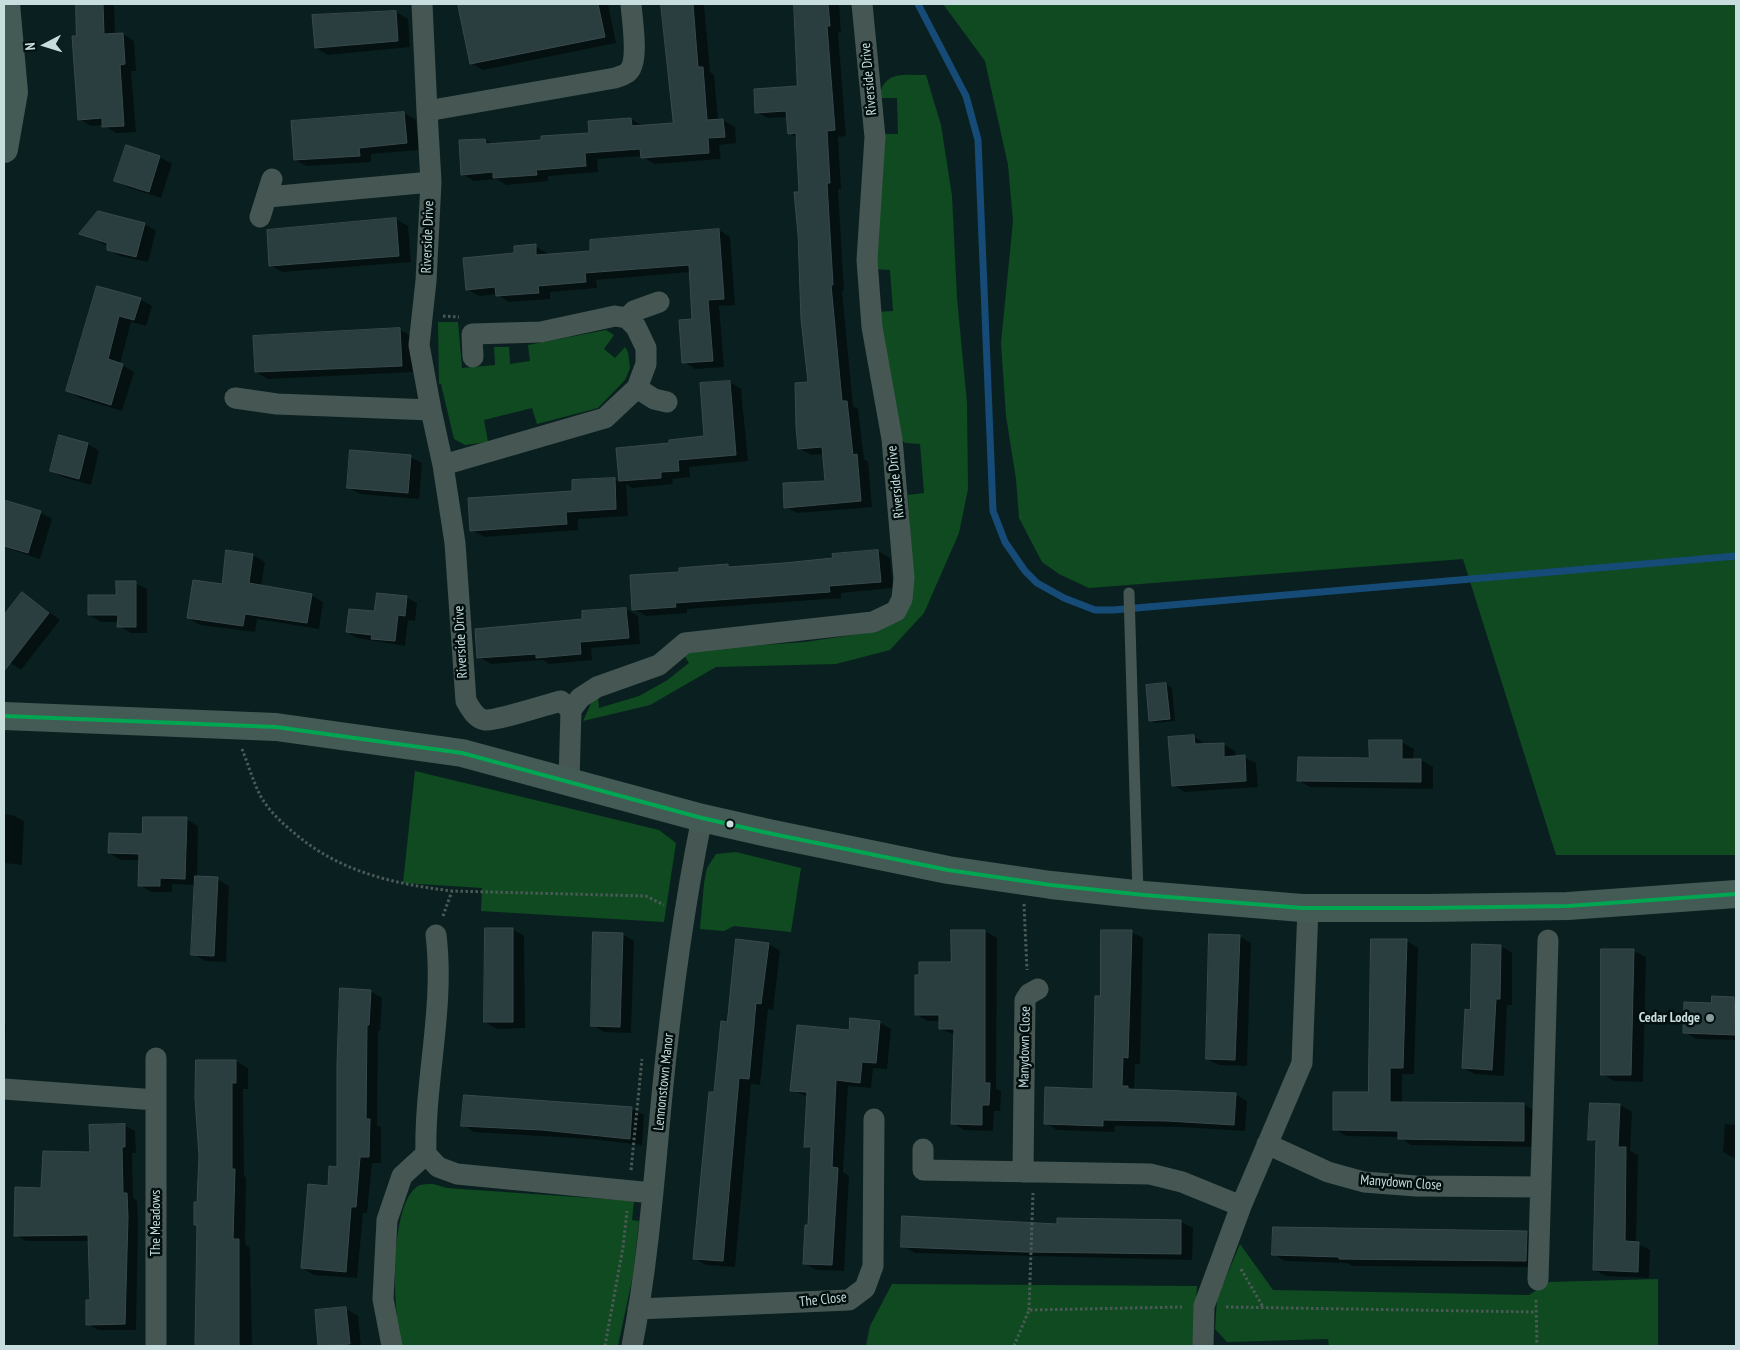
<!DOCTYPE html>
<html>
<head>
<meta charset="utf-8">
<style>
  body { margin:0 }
  #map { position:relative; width:1740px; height:1350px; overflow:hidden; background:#0a2020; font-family:"PT Sans Narrow",sans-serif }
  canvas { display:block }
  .frame { position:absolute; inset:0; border:5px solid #c8dddd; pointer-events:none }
  .north { position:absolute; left:20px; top:20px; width:50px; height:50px; -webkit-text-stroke:4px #020f0f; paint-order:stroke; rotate:265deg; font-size:14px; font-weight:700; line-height:20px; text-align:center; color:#c8dddd }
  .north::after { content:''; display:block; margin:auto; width:18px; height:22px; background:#c8dddd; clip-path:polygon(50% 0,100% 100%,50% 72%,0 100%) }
</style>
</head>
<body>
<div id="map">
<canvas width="1740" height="1350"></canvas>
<div class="frame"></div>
<div class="north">N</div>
</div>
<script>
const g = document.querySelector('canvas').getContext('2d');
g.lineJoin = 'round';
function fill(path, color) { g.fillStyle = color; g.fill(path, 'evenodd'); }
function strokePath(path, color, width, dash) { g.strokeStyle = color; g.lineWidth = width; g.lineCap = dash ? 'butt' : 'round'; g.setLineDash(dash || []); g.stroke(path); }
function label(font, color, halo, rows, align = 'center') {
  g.font = font + ' "PT Sans Narrow",sans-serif'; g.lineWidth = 5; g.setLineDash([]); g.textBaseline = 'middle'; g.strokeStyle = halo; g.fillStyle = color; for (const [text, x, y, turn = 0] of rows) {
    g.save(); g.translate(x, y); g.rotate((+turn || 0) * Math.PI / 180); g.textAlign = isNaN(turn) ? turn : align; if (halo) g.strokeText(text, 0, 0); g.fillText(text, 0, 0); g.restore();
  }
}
const green = new Path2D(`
  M943,4H1736V855H1556L1463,559L1089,588L1059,574L1042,562L1019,518L1016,479L1006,416L1001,343L1013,221L1008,165L985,61Z
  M926,75L941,125L952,196L957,298L967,403L968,489L959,533L924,613L890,650L836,664L716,667L650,705L583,721L593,699L598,697L599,708L639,696L666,681L689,663L684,655L694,650L805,642L866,633L913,576L908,495L924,493L920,444L905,443L901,439L875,312L893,311L890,270L874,269L882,134H898L897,98H879C884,70 903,75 926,75Z
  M438,322H458L462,368L495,365L494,347H509L510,364L530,361L528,345L606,330L614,335L604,349L615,358L625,347L628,352L630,368L625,380L598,408L537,424L532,408L484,420L488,442L465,445L454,439L441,384H439Z
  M415,771L659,830L676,843L664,922L481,911L482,888L403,883Z
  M736,852L801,868L791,932L734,926L724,931L700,929L704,883L707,868L716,854Z
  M433,1184L447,1188L634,1201L632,1220L639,1221L633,1275L618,1346H402C393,1316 388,1205 418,1186C422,1184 429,1184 433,1184Z
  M1240,1244L1273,1290L1529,1295L1549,1282L1658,1279V1346H1329L1328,1339L1227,1342L1215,1329L1217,1299Z
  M892,1284L1197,1286L1193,1346H866L870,1326Z`);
const shadow = new Path2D(`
  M77,4H114L115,34H123L134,41L136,71H131L136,132L116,133L103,125L91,126L79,119Z
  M477,4H608L616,43L483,70L471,63L460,7Z
  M663,4H704L710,72L714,75L718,120H723L735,127L736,143L719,145L721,159L654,164L642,156L597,159L598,172L548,176V181L506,185L497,179L474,181L462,174L485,140L494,145L542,141L590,134L631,119L643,126L674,124Z
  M795,4H839L841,32H838L846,136L838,137L841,189H838L844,291H842L853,406L858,409L864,459L868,462L872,507L797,513L786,507L826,482L824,454L811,455L799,448L810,383L802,319L795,194L800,193L797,138L789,133L788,117L768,118L756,112L798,87Z
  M396,12L408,19L410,47L328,55L316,48Z
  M404,113L416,120L419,150L371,154V162L307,166L295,160Z
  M126,146L160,157L172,164L161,198L127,187L115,180Z
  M396,219L408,226L411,262L282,272L270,265Z
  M144,224L156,231L148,262L120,256L108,249V246L81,234Z
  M719,230L730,237L735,305L719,306L724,367L695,369L684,362L694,320L690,272L596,280L597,288L550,292V299L509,302L497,294L479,296L467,289L516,254L535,246L547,253V255L592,252Z
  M98,287L140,299L152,306L146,326L131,322L120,364L134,372L122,411L80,398L68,391Z
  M399,329L411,336L413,372L268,379L256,372Z
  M730,382L741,389L748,461L689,467L690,477L672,479L673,484L632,488L626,484L628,516L578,519V530L484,537L472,530L614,479L620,482L618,449L670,445L706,438Z
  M88,444L99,451L91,485L63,477L51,471Z
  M410,457L422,463L419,499L360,494L349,488Z
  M6,502L40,512L52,519L40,559L4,547V511Z
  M878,551L890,558L893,588L841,593V598L687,609V613L646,616L634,609L680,573L728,566L732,568L834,559V555Z
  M253,555L265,562L261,587L311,595L323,602L319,629L257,619L255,632L200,625L188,618Z
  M135,583L147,589V633H131L119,626V622H101L89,615Z
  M23,593L60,620L21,670L4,659V610L8,612Z
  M378,594L407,598L417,603L415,621L408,620L405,646L357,638L347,632L376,612Z
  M626,609L638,616L640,644L591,648L592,660L549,664L543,660L491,664L479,657L584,620Z
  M1166,684L1172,688L1175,721L1156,723L1150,720Z
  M1194,736L1206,745L1223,744L1235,751L1236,757H1244L1256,763L1258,787L1185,792L1173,785Z
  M1402,742L1414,749L1413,760H1421L1433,767V789L1310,787L1298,780L1370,759Z
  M4,814L12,815L24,821L22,865L4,863Z
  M186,819L198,826L197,878L217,879L229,886L226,962L205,961L193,954L196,885L172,884V892H151L140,885V860H121L109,853L143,835Z
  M512,929L524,936L525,1028L497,1029L485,1022Z
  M952,931H985L997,938L996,1089L1001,1091L1000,1111H994L993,1131L964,1130L952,1123L955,1035L940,1029V1021H928L916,1015L920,976L952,963Z
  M1131,932L1143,938L1140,1064H1135L1134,1091L1235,1094L1247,1101L1245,1131L1179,1127L1115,1126L1114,1132L1057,1130L1045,1123L1094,1090L1101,998Z
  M622,934L634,941L631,1033L604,1032L592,1025Z
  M1239,936L1251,943L1247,1066L1219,1065L1207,1059Z
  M1407,941L1418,948L1414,1074H1402V1104H1523L1535,1111V1147L1411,1145L1399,1137L1346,1136L1334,1129L1369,1093Z
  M769,944L780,951L773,1010L768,1009L760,1085L751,1084L735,1267L706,1265L694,1258L715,1094L728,1023Z
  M1501,946L1512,953V1005H1507L1504,1076L1475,1074L1463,1068L1472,1011Z
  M1602,950L1634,951L1646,957L1643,1082L1614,1081L1602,1074Z
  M370,991L382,998L380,1031H378L377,1125L381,1127V1163H372L367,1213H363L357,1278L314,1275L302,1268L329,1187L338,1168Z
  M1734,998L1736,1000V1040L1696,1039L1684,1032L1712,1005Z
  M880,1023L891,1029L887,1069L873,1068L871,1088L848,1086L843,1172L849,1176L844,1271L816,1270L804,1263L809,1226L812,1150L805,1146L808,1097L791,1090L850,1031Z
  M4,1024L6,1025L4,1056Z
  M236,1061L248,1068V1089H243L244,1176L246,1178L245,1244L250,1248L252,1346H197L198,1226L195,1224L199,1203Z
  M1620,1105L1632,1112L1630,1151L1638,1155L1636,1243L1650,1250L1649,1278L1606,1276L1594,1270L1597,1143L1589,1139Z
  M632,1109L644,1115L642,1145L590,1139L474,1132L463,1125Z
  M1725,1124L1736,1125V1159L1723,1152Z
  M124,1125L135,1131L136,1153H132L133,1198L137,1201L138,1223L136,1330H98L88,1324L91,1302L89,1241H26L15,1235L42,1189Z
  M1181,1222L1193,1228L1192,1260L915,1253L903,1246L1058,1225Z
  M1527,1232L1538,1239V1267L1352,1266L1347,1263L1285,1261L1273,1254Z
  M346,1309L358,1316L361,1346H320L317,1311Z
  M1263,1345L1295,1346H1296H1263Z`);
const stream = new Path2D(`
  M918,4L966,96L978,140L993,511L1005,542L1025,571L1037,583L1064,598L1095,610H1113L1736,556`);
const building = new Path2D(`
  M76,4H103L104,34L123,33L125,64L120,65L124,126L102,127V118L78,120L72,36H76Z
  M470,4H598L605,37L470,64L458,6Z
  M661,4H693L698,67H703L707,120L723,119L725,137L708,138L709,153L641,158L640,149L585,153L586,166L536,170L537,175L493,178V172L461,175L459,140L485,139L486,144L541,140V136L589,133L588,121L631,118L632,126L673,123Z
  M794,4H828L830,26H827L835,130L827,131L830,183H827L833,285H831L842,401H847L853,455L857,454L861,501L784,508L783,483L825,481L822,447L798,449L796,427L795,383L808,382L801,319L798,235L794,192H799L796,133L788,134L786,111L755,113L754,89L797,86Z
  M396,11L398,41L315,48L312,15Z
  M404,112L407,143L359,148L360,156L294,160L291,121Z
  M126,145L160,156L149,192L114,181Z
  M98,211L145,223L136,257L107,250V243L79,234Z
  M396,218L399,256L269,266L267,230Z
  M719,229L724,299L708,300L713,361L682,363L679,320L692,319L689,265L585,273L586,282L538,286L539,293L496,296L495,287L466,290L463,258L514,253V246L536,244V255L590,251V240Z
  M97,286L141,298L134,320L119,316L108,359L123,364L111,405L66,391Z
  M400,328L402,366L255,372L253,336Z
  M730,381L736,455L678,460L679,471L661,472V478L619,481L616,448L669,443V440L704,436L700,383Z
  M59,435L88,443L79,479L50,471Z
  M350,450L411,455L408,493L347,488Z
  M615,478L616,509L566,512L567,524L470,531L468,498L572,491V480Z
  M4,500L41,511L28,553L4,546Z
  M226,550L253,554L249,583L312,594L307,623L245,614L243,626L187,618L193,580L222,584Z
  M878,550L881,582L829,586L830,592L675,603L676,607L632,610L630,575L679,572V568L728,564V567L784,563L833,558L832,554Z
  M116,581H136V627H117L118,615H88V595H116Z
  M22,592L49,613L4,671V615Z
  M377,593L407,596L405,616L398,615L395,641L371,639L372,635L346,632L349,609L374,611Z
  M626,608L629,638L580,642L581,654L536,658V654L477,658L475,629L582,619V611Z
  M1166,683L1170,719L1149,721L1146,685Z
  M1194,735L1195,744L1224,743V757L1245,755L1246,781L1172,786L1168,737Z
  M1369,740H1402V759H1421V782L1297,781L1298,757L1369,758Z
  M143,817H187L185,879L160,878V886H138L139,854L108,853L109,833L142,834Z
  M195,876L218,877L214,956L191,955Z
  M485,928H513V1022H484Z
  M951,930H985V1083H990L989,1105H982V1125L951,1124L954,1029H939V1015H915V975H919V962H951Z
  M1101,930H1132L1128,1058L1123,1057L1122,1086H1128V1089L1236,1093L1234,1125L1167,1121L1103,1120V1126L1044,1124L1045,1087L1093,1089L1095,996H1100Z
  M593,932L623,933L620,1027L591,1026Z
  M1209,934L1240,935L1235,1060L1206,1059Z
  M736,939L769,943L761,1004L756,1003L749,1079L739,1078L723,1261L693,1259L709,1092H714L721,1021L727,1022Z
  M1371,939H1407L1403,1068H1390V1102L1524,1103V1141L1398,1139V1131L1333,1130V1092H1368Z
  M1472,944L1501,945L1500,999H1496L1492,1070L1462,1068L1465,1009L1470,1010Z
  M1601,949H1634L1631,1075H1601Z
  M340,988L371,990L369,1025H367L366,1119H370L369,1157H360L356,1207H351L346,1272L301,1268L308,1184L328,1186L329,1166L337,1167V1064Z
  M1712,996L1734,997L1736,1035L1683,1033L1684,1002L1711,1003Z
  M850,1018L880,1021L876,1063L862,1062L860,1083L836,1080L832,1167L838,1168L832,1265L803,1264L805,1225H808L811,1147H804L807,1092L790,1091L797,1025L849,1030Z
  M196,1060H236V1083H232V1169H235L233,1239H239V1346H195L197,1225H194V1202H197L199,1156L195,1098Z
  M464,1095L632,1107L630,1139L542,1130L461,1126Z
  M1590,1103L1620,1104L1618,1147H1626L1625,1241L1639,1242L1638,1272L1593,1270L1596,1140H1588Z
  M125,1124V1147H122L123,1193H127L128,1217L125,1324L86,1325V1300H90L88,1235L14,1236L15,1187L41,1188L43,1151L90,1152L89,1125Z
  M902,1216L1057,1224V1218L1181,1220V1254L1025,1252L901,1247Z
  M1273,1227L1527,1231L1526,1261L1339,1259V1257L1272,1255Z
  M346,1307L350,1344L318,1346L315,1310Z`);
const path = new Path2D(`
  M443,316L459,317
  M242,749C248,764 253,781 260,795C268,810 281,822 293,832C339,872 394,884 452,891
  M1024,904L1027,970
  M443,916L452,891L646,896L664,905
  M631,1170L642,1059
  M1241,1269L1263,1307
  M1536,1300L1537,1346
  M1226,1307L1535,1312
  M1029,1310L1033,1193
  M605,1346L623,1247L627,1211
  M1014,1346L1029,1310L1182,1307`);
const lane = new Path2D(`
  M1129,593L1138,895`);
const street = new Path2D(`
  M422,4L427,111
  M431,182L427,111L615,78C620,76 626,75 629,71C639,60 632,19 631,4
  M268,197L431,182L426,281L419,345L431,410
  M260,217L272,179
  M627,318L634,311L659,302
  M473,357L472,334L541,332L615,316L627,318L636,327L646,348V364L637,388L605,418L443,465L455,543L466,701C470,708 476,719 485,720C497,721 545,705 561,701L571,710
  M637,388L654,399L667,402
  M235,398L277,404L431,410L443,465
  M569,781L571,710L580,698L597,687L659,665L685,643L873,622L896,611L902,599L904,578L892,439L872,327L867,260L875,137L862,4
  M436,935C445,1008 424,1082 426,1154L438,1167L457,1174L653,1193
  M156,1058V1346
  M4,1089L156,1100
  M1267,1144L1328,1172L1364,1182L1416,1186L1541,1187
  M923,1149V1170L1150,1174L1182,1182L1241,1206
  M1023,1172L1025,1000L1029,994L1038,989
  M1538,1280L1548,940
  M638,1309L849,1300L865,1288L873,1266L874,1119
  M392,1346L383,1299L387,1220L402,1176L426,1154
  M632,1346C648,1264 654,1179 662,1095C671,1002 683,910 702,818
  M1203,1346L1204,1306L1241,1206L1302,1063L1308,908`);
const secondary = new Path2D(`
  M4,149L14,92L6,4
  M4,716L276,727L462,753L702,818L768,833L948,870L1051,885L1144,895L1302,908H1427L1568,906L1736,894`);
const bus1 = new Path2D(`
  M4,716L276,727L462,753L702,818L768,833L948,870L1051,885L1144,895L1302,908H1427L1568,906L1736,894`);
const markers = [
  [730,824,4.5,"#c8dddd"],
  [1710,1018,5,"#869b9b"]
];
const streetNames = [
  ["Riverside Drive",869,79,-95],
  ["Riverside Drive",428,237,-88],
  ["Riverside Drive",896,482,-96],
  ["Riverside Drive",461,642,-93],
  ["Manydown Close",1025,1047,-89],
  ["Lennonstown Manor",664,1082,-84],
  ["Manydown Close",1401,1183,4],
  ["The Meadows",156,1223,-90],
  ["The Close",823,1300,-6]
];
const poiNames = [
  ["Cedar Lodge",1700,1018]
];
fill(green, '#0f4a20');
fill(shadow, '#0007');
strokePath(stream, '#164b78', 7);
fill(building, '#2a3d3f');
strokePath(building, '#39494c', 1);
strokePath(path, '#4b5a57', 3, [2.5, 2.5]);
strokePath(lane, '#465753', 11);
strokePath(street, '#465753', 21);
strokePath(secondary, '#445a55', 28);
strokePath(bus1, '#00a651', 4);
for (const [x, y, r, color] of markers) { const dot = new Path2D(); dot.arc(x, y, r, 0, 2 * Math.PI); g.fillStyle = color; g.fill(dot); strokePath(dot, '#020f0f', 2); }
label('14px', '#c8dddd', '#020f0f', streetNames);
label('bold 14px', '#c8dddd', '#020f0f', poiNames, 'right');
</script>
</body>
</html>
